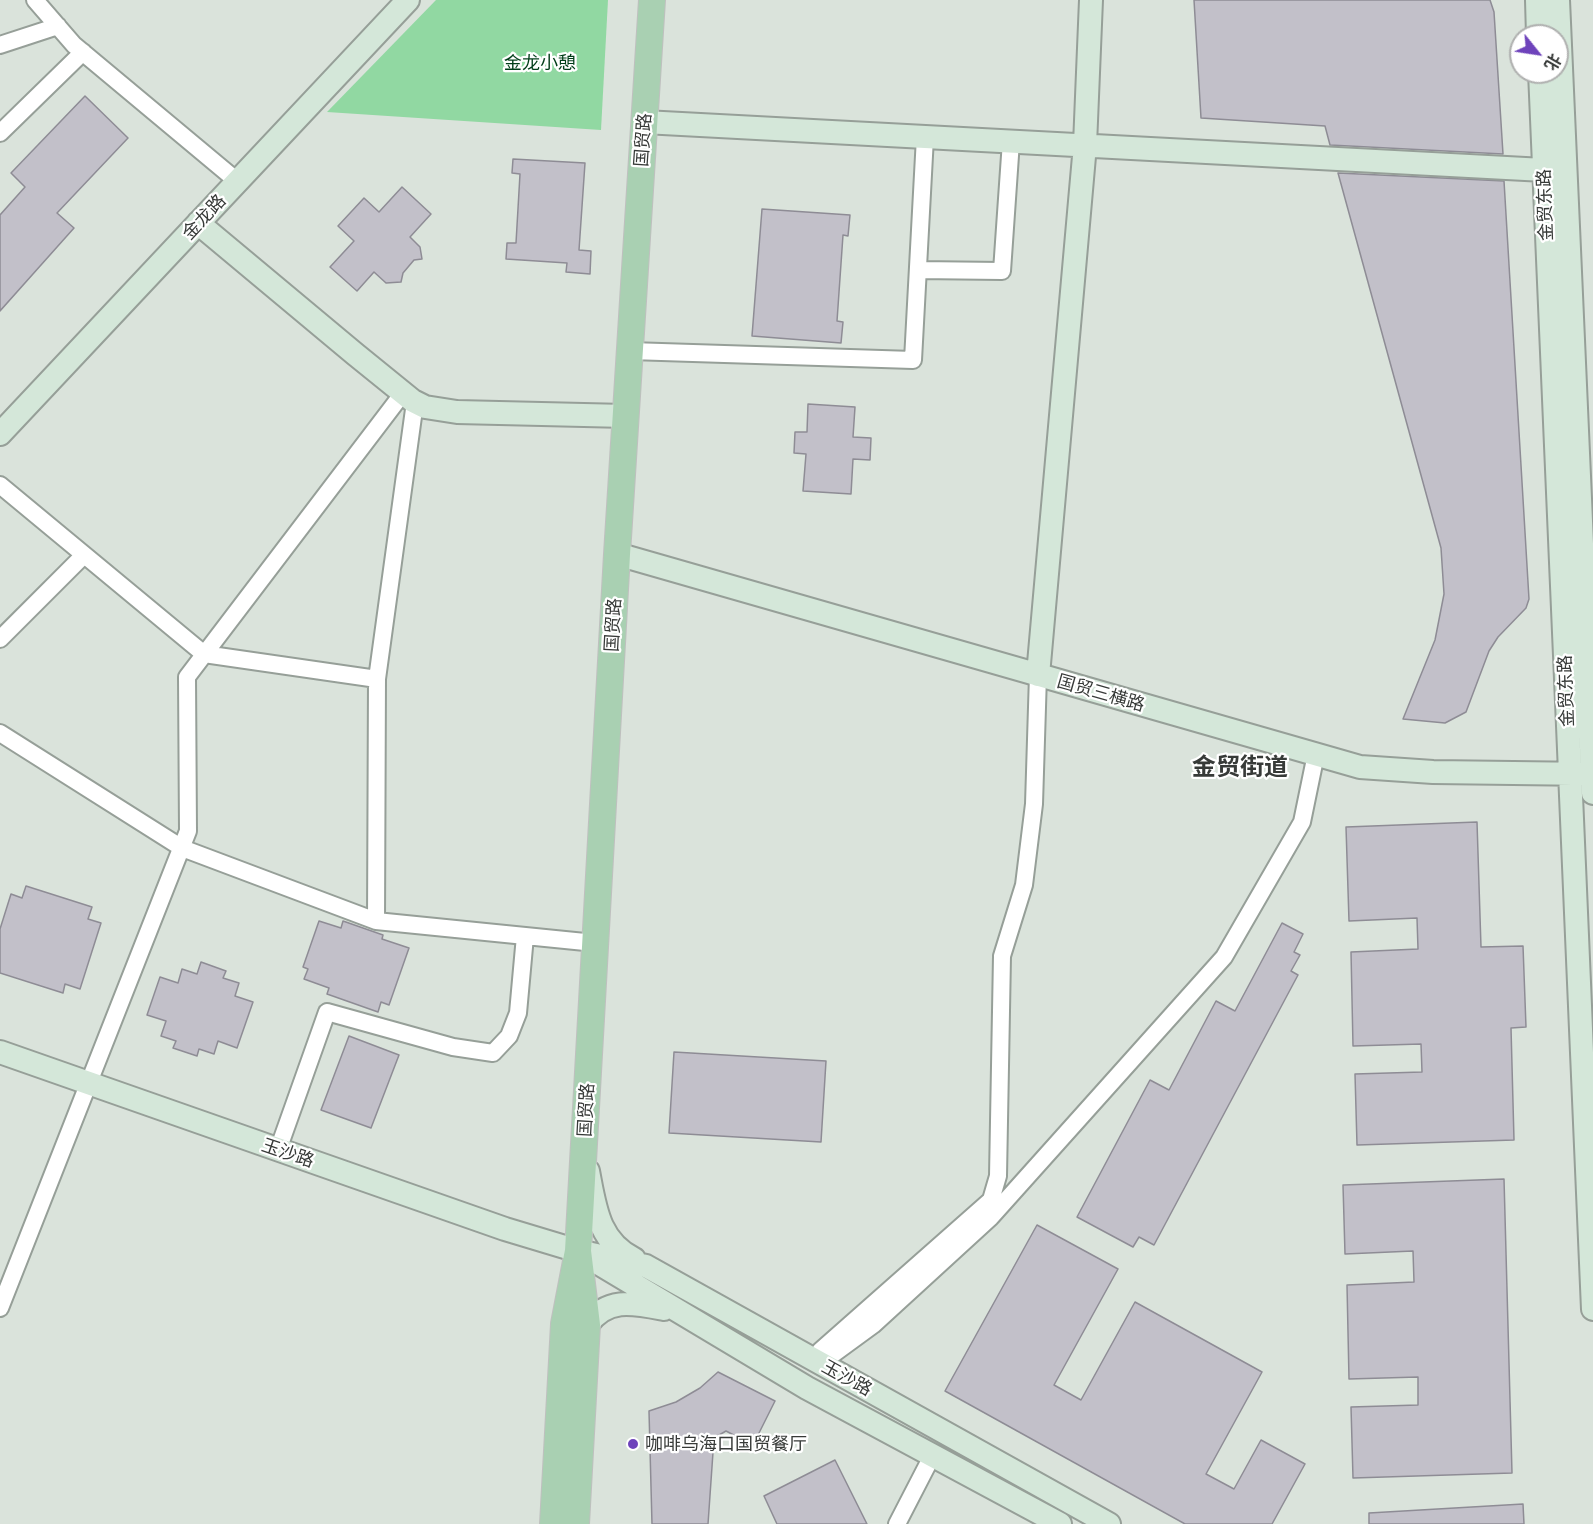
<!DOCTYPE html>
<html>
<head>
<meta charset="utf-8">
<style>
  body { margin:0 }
  #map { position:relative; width:1593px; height:1524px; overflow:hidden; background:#dae3db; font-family:Barlow,"Noto Sans SC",sans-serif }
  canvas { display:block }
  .north { position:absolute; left:1509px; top:24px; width:60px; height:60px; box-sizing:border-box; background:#fff; border:2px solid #afb0af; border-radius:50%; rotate:120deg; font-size:16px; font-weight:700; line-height:24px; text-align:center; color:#373a38 }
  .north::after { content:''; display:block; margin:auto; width:21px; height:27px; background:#6e43bb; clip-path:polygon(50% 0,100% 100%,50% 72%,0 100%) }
</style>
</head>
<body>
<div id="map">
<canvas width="1593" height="1524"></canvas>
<div class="north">北</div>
</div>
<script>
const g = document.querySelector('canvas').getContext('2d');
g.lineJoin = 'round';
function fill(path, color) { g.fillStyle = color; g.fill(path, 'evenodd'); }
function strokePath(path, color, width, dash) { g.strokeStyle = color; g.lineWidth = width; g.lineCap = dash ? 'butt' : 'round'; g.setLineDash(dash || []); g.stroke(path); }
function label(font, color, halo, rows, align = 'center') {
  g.font = font + ' Barlow,"Noto Sans SC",sans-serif'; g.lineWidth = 4.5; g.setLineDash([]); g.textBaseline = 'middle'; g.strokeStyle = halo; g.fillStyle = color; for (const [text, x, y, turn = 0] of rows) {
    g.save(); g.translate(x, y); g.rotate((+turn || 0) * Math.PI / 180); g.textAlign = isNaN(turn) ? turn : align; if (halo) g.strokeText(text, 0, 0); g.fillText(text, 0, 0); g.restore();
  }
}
const green = new Path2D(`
  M436,0H608L601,130L327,112Z`);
const building = new Path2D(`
  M1194,0H1490L1494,12L1503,154L1330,145L1325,126L1201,118Z
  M85,96L128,138L57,213L74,228L0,311V215L25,187L11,173Z
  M513,159L585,163L579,250L591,251L590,274L566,272L567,263L506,259L507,243H516L520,174L512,173Z
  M1338,173L1504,181L1529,599L1526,608L1498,637L1489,651L1466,712L1445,723L1403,719L1435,640L1444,594L1441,548Z
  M402,187L431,214L410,237L420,247L422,259L414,260L403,273L401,282L386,283L374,272L357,291L330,267L354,241L338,226L364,198L379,212Z
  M762,209L850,215L848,236L843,235L837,321L843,322L841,343L752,336Z
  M808,404L855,407L853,437L871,438L870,460L853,459L851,494L803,491L806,454L794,453L795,432H807Z
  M1477,822L1481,947L1523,946L1526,1027L1511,1028L1514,1140L1357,1145L1355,1074L1422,1072L1421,1044L1353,1046L1351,952L1418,949L1417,918L1349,921L1346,827Z
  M26,886L92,907L88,919L101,923L80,989L65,984L63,993L0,973V929L11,894L22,898Z
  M319,921L341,928L343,921L383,935L382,939L409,948L389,1005L381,1002L378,1012L327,994L329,988L304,979L308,969L303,967Z
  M1282,923L1303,934L1294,952L1300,955L1291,971L1298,975L1154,1245L1139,1237L1133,1247L1077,1217L1150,1080L1169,1090L1216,1001L1235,1011Z
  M201,962L226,971L223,978L239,983L235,996L253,1002L237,1048L218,1041L214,1054L199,1049L197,1056L173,1048L176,1041L161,1036L166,1021L147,1015L160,977L178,983L182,969L197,974Z
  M349,1036L399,1055L371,1128L321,1110Z
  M674,1052L826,1061L821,1142L669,1133Z
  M1504,1179L1512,1473L1353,1478L1351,1407L1418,1405V1377L1349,1379L1347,1285L1414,1282L1413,1251L1345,1254L1343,1185Z
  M1037,1225L1118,1269L1054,1385L1081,1400L1135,1302L1262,1372L1206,1474L1234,1489L1261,1440L1305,1464L1272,1524H1185L945,1391Z
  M718,1372L775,1401L753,1445L726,1431L714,1438L708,1524H652L649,1411L676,1402L700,1388Z
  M835,1460L867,1524H777L764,1496Z
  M1523,1504L1524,1524H1369V1513Z`);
const street = new Path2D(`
  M35,0L74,45L237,181
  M0,45L58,26
  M0,133L83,52
  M918,270L1002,271L1011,141
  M630,351L913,360L925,137
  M0,485L204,654L377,679
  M0,639L84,555
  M0,733L182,848L376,921L595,943
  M376,921L377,679L415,402
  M278,1150L327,1012L453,1047L493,1053L509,1036L518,1013L525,936
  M0,1308L188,831L187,677L403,393
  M820,1351L991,1200L998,1176L1002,956L1024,885L1034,804L1038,675
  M821,1363L873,1325L991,1217L1224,957L1302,822L1316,754
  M897,1524L929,1462`);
const secondary = new Path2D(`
  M1537,0L1538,36
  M1558,0L1593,793
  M1540,72L1593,1309
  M644,122L1544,170
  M198,223L355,354L413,401L425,407L457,412L626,416
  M0,434L408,0
  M617,554L1360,767L1433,772L1593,774
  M1038,675L1085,145L1091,0
  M0,1052L505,1229L578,1251
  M588,1171C595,1207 598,1241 634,1259
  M587,1325C607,1297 633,1303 664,1309
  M1060,1524L807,1388L578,1251L646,1266L1109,1524`);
const primary = new Path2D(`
  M578,1251L617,554L652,0
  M553,1524L564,1324L578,1251L587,1325L576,1524`);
const markers = [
  [633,1444,6,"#6e43bb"]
];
const parkNames = [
  ["金龙小憩",540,63]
];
const streetNames = [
  ["国贸路",643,140,-86],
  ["金贸东路",1545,205,-92],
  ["金龙路",204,217,-47],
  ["国贸路",613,625,-87],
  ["金贸东路",1566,691,-92],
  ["国贸三横路",1101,693,16],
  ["国贸路",586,1110,-87],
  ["玉沙路",288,1153,19],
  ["玉沙路",847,1378,29]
];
const poiNames = [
  ["咖啡乌海口国贸餐厅",645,1444]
];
const districtNames = [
  ["金贸街道",1240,767]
];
fill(green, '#91d8a2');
fill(building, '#c2c0c9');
strokePath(building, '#8e8c95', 1.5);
strokePath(street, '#969f98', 20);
strokePath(secondary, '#969f98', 26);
strokePath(primary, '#bfc0bf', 28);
strokePath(street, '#fff', 16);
strokePath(secondary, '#d4e7d9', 22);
strokePath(primary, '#a9d0b2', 26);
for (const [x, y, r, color] of markers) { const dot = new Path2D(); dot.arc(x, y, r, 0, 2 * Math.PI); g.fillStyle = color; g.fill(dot); strokePath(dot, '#fff', 2); }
label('18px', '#003d18', '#fff', parkNames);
label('18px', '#373a38', '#fff', streetNames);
label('18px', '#373a38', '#fff', poiNames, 'left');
label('bold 24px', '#373a38', '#fff', districtNames);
</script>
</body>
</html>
